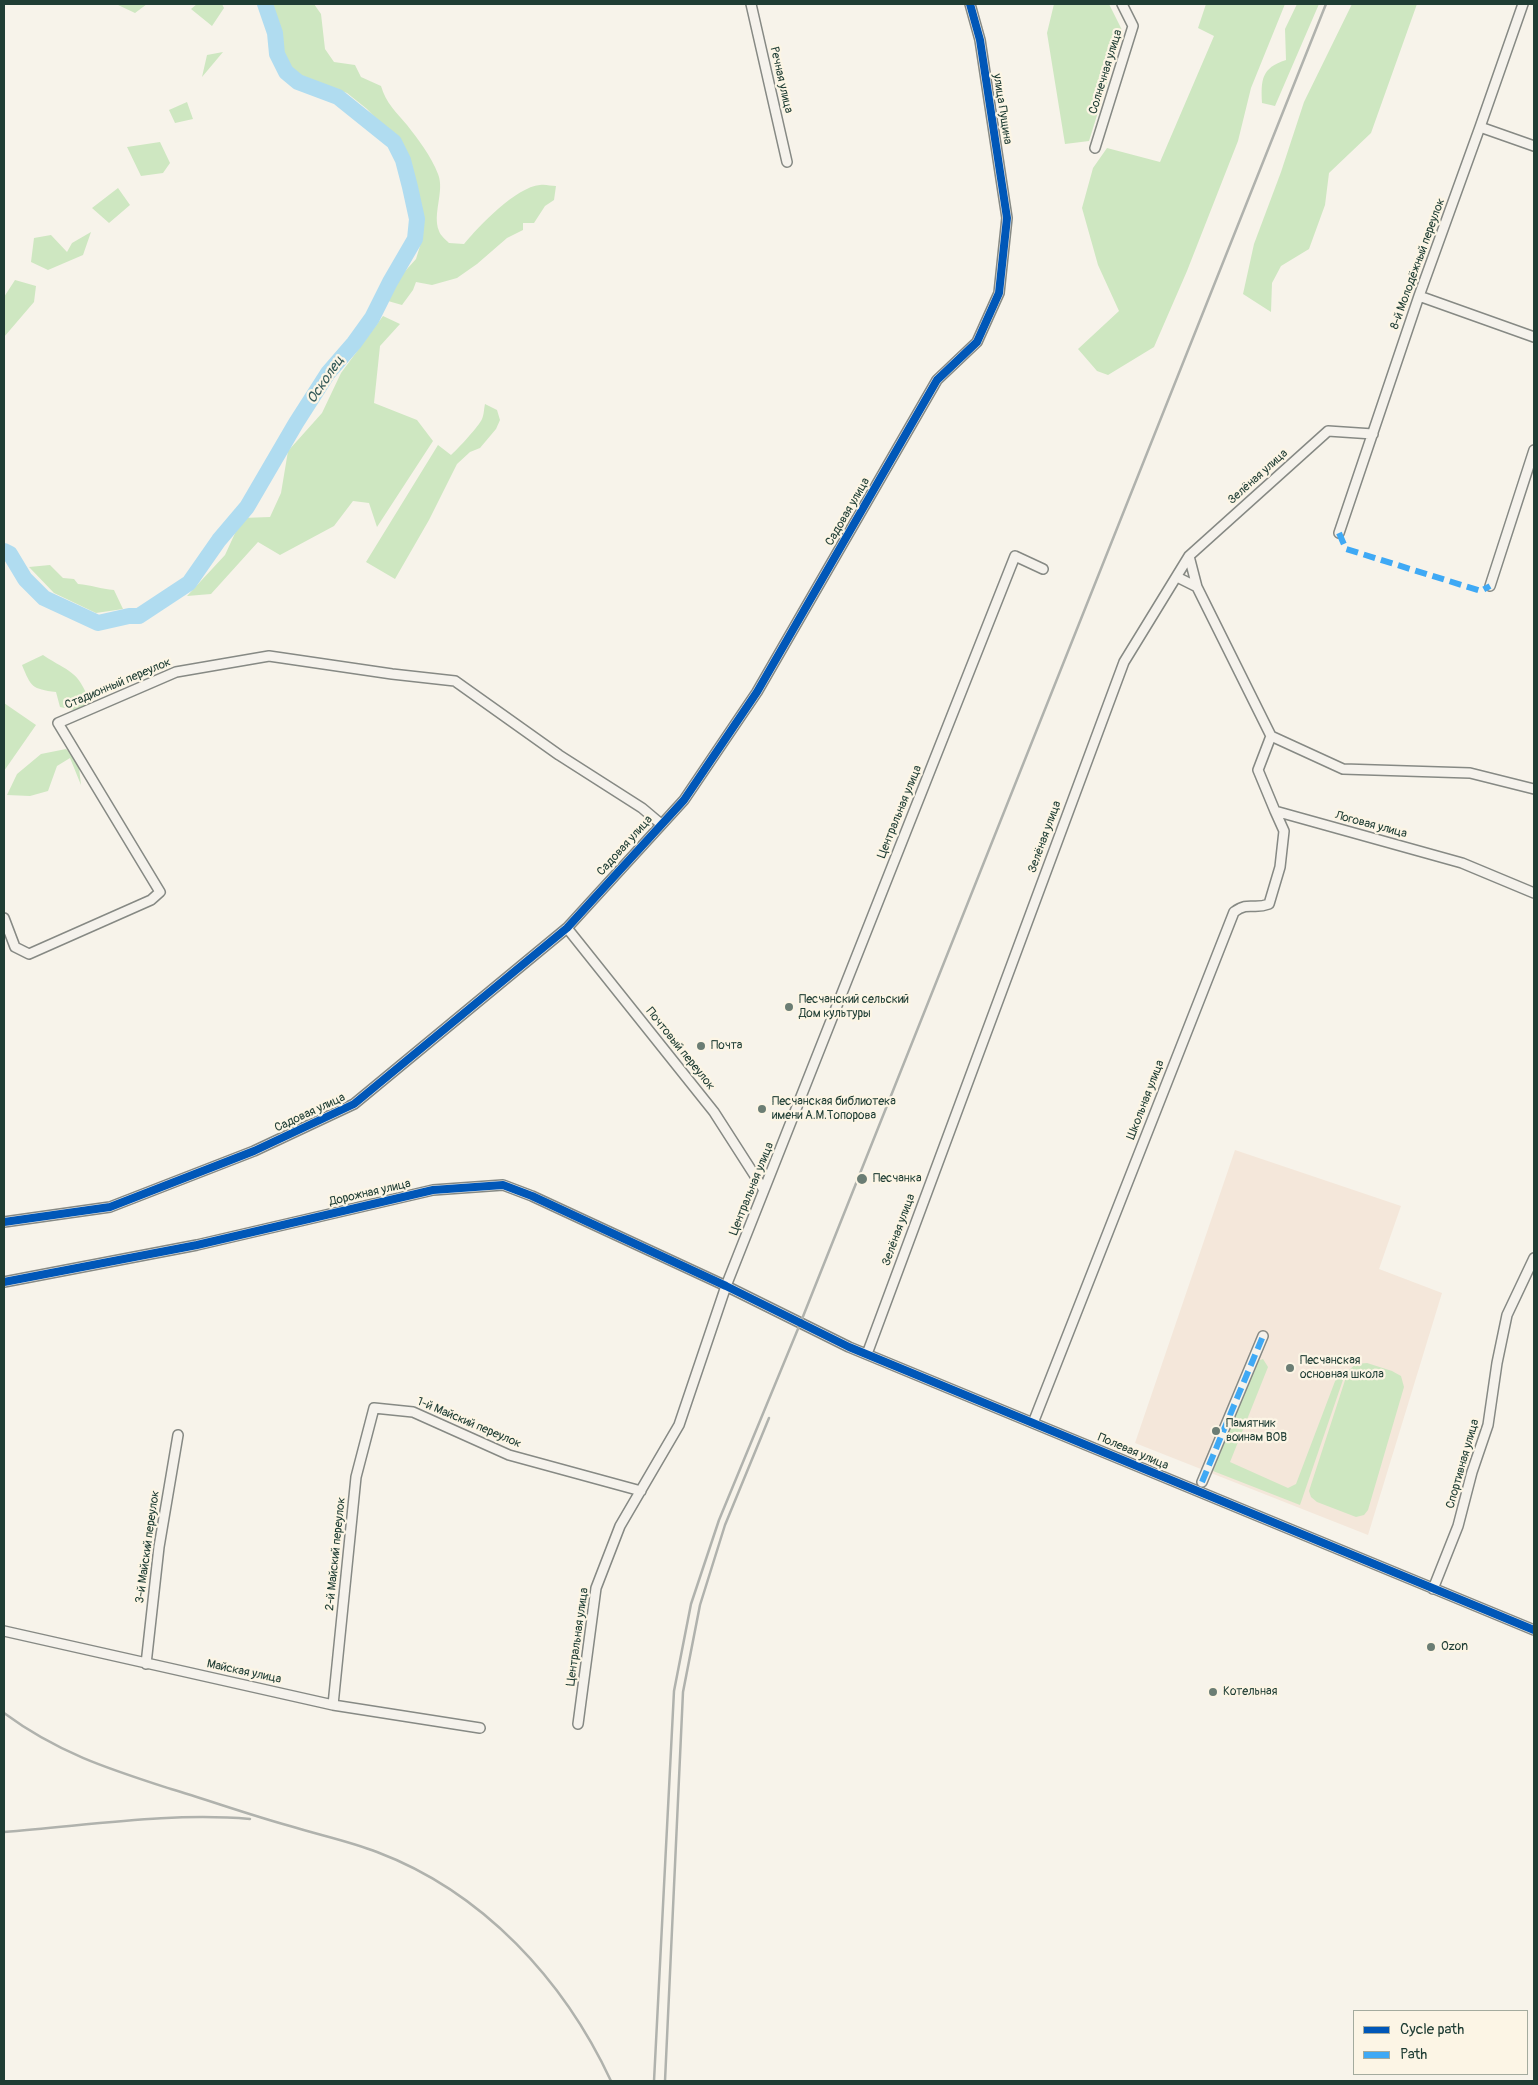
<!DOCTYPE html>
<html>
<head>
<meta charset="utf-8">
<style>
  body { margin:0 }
  #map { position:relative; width:1538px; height:2085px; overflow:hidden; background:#f7f3ea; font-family:Pangolin,sans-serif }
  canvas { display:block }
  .frame { position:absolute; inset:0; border:5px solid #1f3d34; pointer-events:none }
  .legend { position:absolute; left:1353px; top:2010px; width:175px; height:65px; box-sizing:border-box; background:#fcf5e5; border:1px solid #a4ab9e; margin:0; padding:6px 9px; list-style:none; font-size:15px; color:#1f3d34 }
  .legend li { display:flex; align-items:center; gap:10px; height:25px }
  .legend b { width:25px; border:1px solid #a4ab9e }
</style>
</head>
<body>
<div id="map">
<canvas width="1538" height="2085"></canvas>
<div class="frame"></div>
<ul class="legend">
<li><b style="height:6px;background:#0057b8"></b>Cycle path</li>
<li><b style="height:6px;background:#3fa9f5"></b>Path</li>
</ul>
</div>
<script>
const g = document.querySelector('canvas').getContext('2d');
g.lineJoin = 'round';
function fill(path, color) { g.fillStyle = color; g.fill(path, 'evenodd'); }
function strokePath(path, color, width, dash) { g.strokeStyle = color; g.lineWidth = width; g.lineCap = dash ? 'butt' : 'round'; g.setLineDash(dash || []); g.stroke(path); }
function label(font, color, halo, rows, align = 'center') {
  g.font = font + ' Pangolin,sans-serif'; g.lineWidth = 4.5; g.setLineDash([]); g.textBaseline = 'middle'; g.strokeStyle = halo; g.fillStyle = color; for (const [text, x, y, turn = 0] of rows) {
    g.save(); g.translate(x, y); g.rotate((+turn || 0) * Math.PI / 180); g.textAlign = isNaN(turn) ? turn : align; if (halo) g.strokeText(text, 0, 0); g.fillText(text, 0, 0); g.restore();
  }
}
const built = new Path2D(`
  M1235,1150L1401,1206L1379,1269L1442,1293L1368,1535L1135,1443Z`);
const green = new Path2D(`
  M116,4H147L135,13Z
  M197,4H222L224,8L212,26L191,9Z
  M270,4H314L321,14L325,49L334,62L355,65L361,77L381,86C386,103 396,112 407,125C418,139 431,156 438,174C445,191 432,214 439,231C440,235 446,240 449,243L464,244C479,226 516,187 540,185C545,184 551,186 556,186L554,200L545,206L534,223H523V230L507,238L477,264L457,278L432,285L416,282L413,290L402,305L388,301L398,279L416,259L423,236L422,208L410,161L399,143L367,109L347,93L302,78L288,70L282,60L280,41Z
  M1054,4H1109L1123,32L1089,141L1065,144L1047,33Z
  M1206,4H1285L1251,88L1238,141L1187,271L1154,347L1108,375L1097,371L1078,349L1119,311L1098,265L1082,208L1093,168L1107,148L1160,162L1214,36L1198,28Z
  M1297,4H1319L1275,106L1262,103C1261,80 1261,68 1286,60L1285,29Z
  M1352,4H1417L1371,133L1329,173L1325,205L1309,249L1281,266L1272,283L1271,312L1243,294L1254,244L1281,172L1304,102Z
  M223,52L202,77L207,55Z
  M187,102L193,119L175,123L169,110Z
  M160,142L170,163L163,173L141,176L127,147Z
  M118,188L130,205L109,223L92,208Z
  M91,232L83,255L48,270L31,262L34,238L51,235L67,252L72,243Z
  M15,280L36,286L34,302L4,337V297Z
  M383,316L400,324L380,346L374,403L417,420L433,441L377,527L369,503L353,501L334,526L280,555L258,542L211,594L187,596L225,555L242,518L270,517L281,493L288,451L322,413L341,373Z
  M485,404L497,410L500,420L496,429L480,448L470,452L457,464L429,520L395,579L366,562L438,445L451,455C456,451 480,425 482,419C484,415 484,408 485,404Z
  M50,565L63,578L74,579L78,584C91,585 101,589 114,590L123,609L96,613L54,593L29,567Z
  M43,655C70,673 77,669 90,702L78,711L60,707L56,692C32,689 31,687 22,665Z
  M4,703L36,725L4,771Z
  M66,749L78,759L81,785L70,758L57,766L48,791L30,796L7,795L17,774L41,754Z
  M1263,1359L1268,1367L1230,1462L1288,1488L1296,1484L1337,1376L1344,1377L1300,1505L1213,1471L1257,1361Z
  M1367,1363L1392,1371L1401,1376L1404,1387L1368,1510L1364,1515L1356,1517L1317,1502L1311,1497L1309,1491L1348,1371L1356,1364Z`);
const river = new Path2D(`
  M4,551L10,554L25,579L44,598L98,623L129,616H139L189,583L219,540L247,507L296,423L328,373L354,343L372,318L390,282L415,239L417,219L410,187L403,160L394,142L338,97L298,82L286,72L277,54L275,33L265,4`);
const street = new Path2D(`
  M751,4L787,162
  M1480,127L1534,146
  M1095,148L1133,26L1122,4
  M1419,296L1534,337
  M1339,533L1419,296L1480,127L1523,4
  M1189,556L1197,587L1271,736L1343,769L1470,773L1534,789
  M1177,577L1197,587
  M1490,586L1534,450
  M1271,736L1258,770L1275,811L1462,863L1534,893
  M4,918L15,947L29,954L151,900L160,892L58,723L176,672L269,656L392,674L455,681L559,755L642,808L661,824
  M567,928L714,1112L764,1190
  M4,1222L110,1207L254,1151L354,1104L567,928L684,800L757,692L937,380L977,342L999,293L1007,218L980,40L970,4
  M4,1282L197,1245L433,1190L503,1185L532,1196L726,1286L849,1347L1534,1630
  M867,1354L1124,662L1189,556L1328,431L1373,434
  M1033,1423L1234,912C1249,901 1253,910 1269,904L1280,867L1284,831L1275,811
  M1202,1482L1263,1336
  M1433,1589L1458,1526L1472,1472L1488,1425L1497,1363L1507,1315L1534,1258
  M4,1631L333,1705L480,1728
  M146,1664L159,1547L178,1435
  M333,1705L356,1477L374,1408L413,1412L509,1455L641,1491
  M578,1724L596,1588L620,1526L679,1425L726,1286L1015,556L1043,569`);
const rail = new Path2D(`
  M4,1713C58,1753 109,1769 171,1789C211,1801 250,1815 290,1826C319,1835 349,1841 377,1852C483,1892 564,1980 611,2081
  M4,1832C86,1826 168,1812 250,1819
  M654,2081L674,1691L691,1604L719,1520L800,1324L1326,4
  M665,2081L683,1692L700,1605L725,1525L769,1418`);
const quiet = new Path2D(`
  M1339,533L1346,549L1481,591L1490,586
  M1202,1482L1263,1336`);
const cycleway = new Path2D(`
  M4,1222L110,1207L254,1151L354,1104L567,928L684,800L757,692L937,380L977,342L999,293L1007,218L980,40L970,4
  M4,1282L197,1245L433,1190L503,1185L532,1196L726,1286L849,1347L1534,1630`);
const markers = [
  [789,1007,5,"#6b7d74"],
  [701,1046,5,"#6b7d74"],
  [762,1109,5,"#6b7d74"],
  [862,1179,6,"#6b7d74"],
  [1290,1368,5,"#6b7d74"],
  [1216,1431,5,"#6b7d74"],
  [1431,1647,5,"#6b7d74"],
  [1213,1692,5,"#6b7d74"]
];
const streetNames = [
  ["Солнечная улица",1106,72,-73],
  ["Речная улица",781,80,77],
  ["улица Пущина",1002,109,81],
  ["8-й Молодёжный переулок",1418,264,-70],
  ["Зелёная улица",1258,477,-42],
  ["Садовая улица",848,512,-60],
  ["Стадионный переулок",118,684,-23],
  ["Центральная улица",900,812,-68],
  ["Логовая улица",1371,825,15],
  ["Зелёная улица",1045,837,-70],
  ["Садовая улица",625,846,-48],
  ["Почтовый переулок",680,1049,51],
  ["Школьная улица",1146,1100,-69],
  ["Садовая улица",310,1113,-25],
  ["Центральная улица",752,1189,-68],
  ["Дорожная улица",370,1193,-13],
  ["Зелёная улица",899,1230,-70],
  ["1-й Майский переулок",469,1423,23],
  ["Полевая улица",1133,1452,23],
  ["Спортивная улица",1463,1464,-74],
  ["3-й Майский переулок",148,1547,-82],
  ["2-й Майский переулок",336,1554,-84],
  ["Центральная улица",578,1637,-82],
  ["Майская улица",244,1672,12]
];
const poiNames = [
  ["Песчанский сельский",799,1000],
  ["Дом культуры",799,1014],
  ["Почта",711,1046],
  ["Песчанская библиотека",772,1102],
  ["имени А.М.Топорова",772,1116],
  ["Песчанка",873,1179],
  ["Песчанская",1300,1361],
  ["основная школа",1300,1375],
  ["Памятник",1226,1424],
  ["воинам ВОВ",1226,1438],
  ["Ozon",1441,1647],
  ["Котельная",1223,1692]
];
const waterNames = [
  ["Осколец",326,380,-56]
];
fill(built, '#f4e7da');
fill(green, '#cee7c1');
strokePath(river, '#b0dcf0', 16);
strokePath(street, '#868984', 12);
strokePath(street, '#f5f2ec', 9);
strokePath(rail, '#b0b2ad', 2.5);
strokePath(quiet, '#3fa9f5', 6, [12, 6]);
strokePath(cycleway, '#0057b8', 8);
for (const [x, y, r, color] of markers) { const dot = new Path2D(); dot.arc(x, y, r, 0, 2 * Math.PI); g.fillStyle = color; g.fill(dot); strokePath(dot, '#fcf5e5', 2); }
label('12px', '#1f3d34', '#fcf5e5', streetNames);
label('12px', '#1f3d34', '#fcf5e5', poiNames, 'left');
label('italic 14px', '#365b5a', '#fcf5e5', waterNames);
</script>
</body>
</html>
